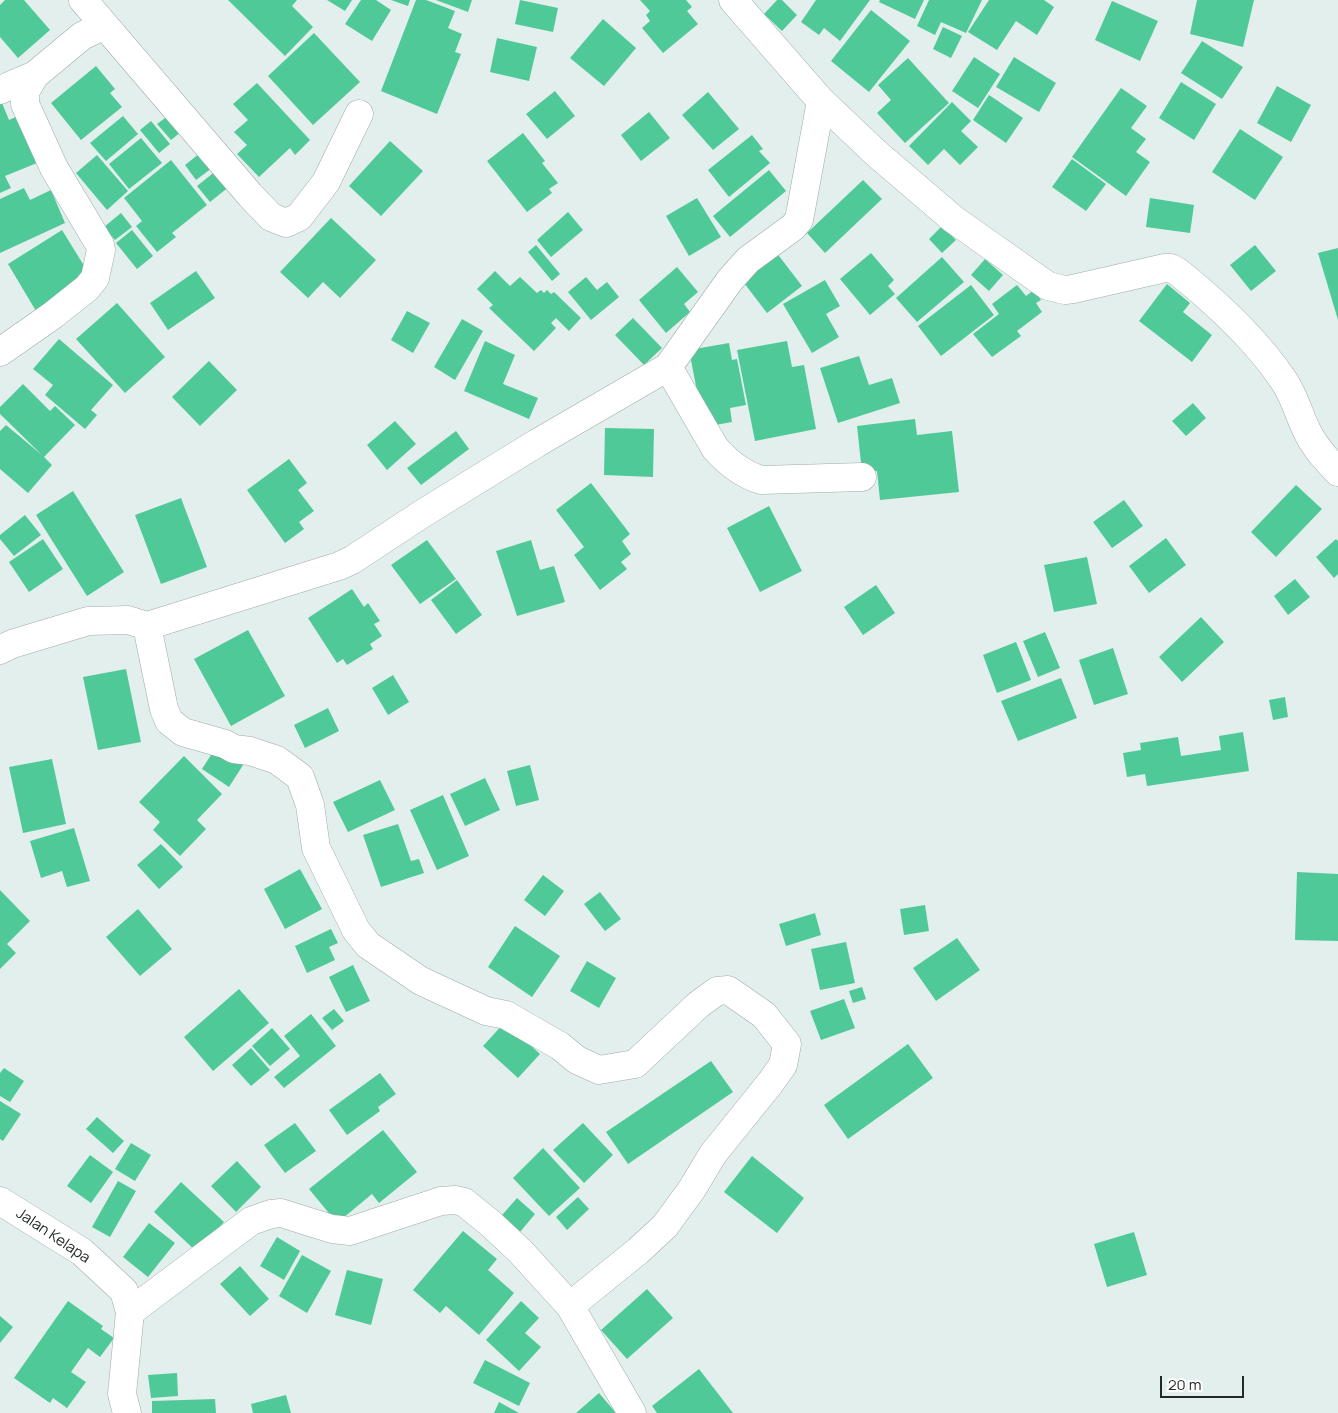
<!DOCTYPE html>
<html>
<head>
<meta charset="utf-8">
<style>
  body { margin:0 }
  #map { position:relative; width:1338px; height:1413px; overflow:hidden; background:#e2efec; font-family:Manrope,sans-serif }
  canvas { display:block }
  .scale { position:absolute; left:1160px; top:1376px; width:84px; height:22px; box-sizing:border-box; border:2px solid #242928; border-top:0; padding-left:6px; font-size:15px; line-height:18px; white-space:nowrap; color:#242928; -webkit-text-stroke:4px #fff; paint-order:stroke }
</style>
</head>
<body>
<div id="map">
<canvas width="1338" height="1413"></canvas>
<div class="scale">20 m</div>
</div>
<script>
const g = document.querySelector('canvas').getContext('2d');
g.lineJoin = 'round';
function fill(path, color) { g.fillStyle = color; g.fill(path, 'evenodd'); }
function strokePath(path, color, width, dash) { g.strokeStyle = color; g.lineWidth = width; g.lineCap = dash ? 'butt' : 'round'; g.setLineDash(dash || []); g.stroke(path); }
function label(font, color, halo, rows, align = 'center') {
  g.font = font + ' Manrope,sans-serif'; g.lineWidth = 5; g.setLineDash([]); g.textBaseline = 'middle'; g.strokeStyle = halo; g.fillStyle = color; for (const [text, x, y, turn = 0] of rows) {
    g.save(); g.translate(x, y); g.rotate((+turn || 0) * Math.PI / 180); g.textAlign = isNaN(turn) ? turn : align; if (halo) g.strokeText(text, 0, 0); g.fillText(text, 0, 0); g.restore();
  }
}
const building = new Path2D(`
  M5,0H24L50,30L18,58L0,37V5Z
  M228,0H297L292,6L313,27L285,56Z
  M327,0H352L345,11Z
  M361,0H376L391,10L372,41L345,24Z
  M391,0H410L408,6Z
  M416,0H426L455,11L448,28L462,34L455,52L461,54L437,114L381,91Z
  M436,0H472L468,12Z
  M520,0L558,8L553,32L515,24Z
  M640,0H686L692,7L687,11L698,24L663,53L642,28L650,21L646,15L650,11Z
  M777,0H782L797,15L782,31L764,14Z
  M816,0H870L840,41L824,28L819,35L801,22Z
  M880,0H924L915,19L879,2Z
  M929,0H982L966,33L941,22L935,35L917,26Z
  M989,0H1044L1054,7L1037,35L1016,21L997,50L968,32Z
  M1197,0H1254L1243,47L1190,34Z
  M1112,1L1158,21L1140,61L1095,40Z
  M871,10L910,41L869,92L831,61Z
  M603,19L636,48L604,86L570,58Z
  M943,27L962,36L951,58L933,49Z
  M314,33L360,82L313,125L268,76Z
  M497,38L537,47L529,81L490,72Z
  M1202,41L1243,67L1222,99L1181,73Z
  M974,57L1000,74L978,108L952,91Z
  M1014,57L1056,83L1039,112L996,87Z
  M908,58L949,103L905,143L877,113L891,100L878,85Z
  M96,66L115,89L110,93L122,107L81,140L51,103Z
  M1181,82L1216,104L1194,140L1159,118Z
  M257,83L310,140L295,155L290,148L259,177L237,154L247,145L234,132L248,120L233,104Z
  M1277,86L1311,105L1291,142L1257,123Z
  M1121,88L1147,106L1131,128L1146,139L1136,152L1150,162L1126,196L1072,157Z
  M555,91L575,116L547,139L526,114Z
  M708,92L739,129L713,150L682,115Z
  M989,95L1023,118L1006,143L973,120Z
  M952,102L971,121L961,131L978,147L960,165L944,149L928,165L909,146Z
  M2,103L9,120L18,116L37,163L5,176L11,188L0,193V104Z
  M649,112L670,138L641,161L621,135Z
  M169,115L182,131L171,140L157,124Z
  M123,116L138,134L106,161L90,143Z
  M151,121L170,144L159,153L140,130Z
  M1240,129L1283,157L1255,200L1212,172Z
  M523,133L545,161L542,163L558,183L549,189L552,193L527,212L487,161Z
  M752,135L763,149L759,151L770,163L729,197L708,170Z
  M141,138L162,163L129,189L109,164Z
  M390,141L423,171L381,216L349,186Z
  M200,153L212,168L196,180L185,165Z
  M97,155L128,191L107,210L76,173Z
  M1072,159L1106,184L1086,211L1052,187Z
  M171,160L207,205L172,233L176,237L157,252L136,226L142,221L124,198Z
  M217,170L230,186L210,202L197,186Z
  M769,170L786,191L730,237L713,216Z
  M863,180L882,199L825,253L807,233Z
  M24,188L30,200L51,190L65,223L0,253V199Z
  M697,198L721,237L689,256L666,216Z
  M1150,198L1194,205L1190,233L1146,227Z
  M568,212L583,230L551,257L537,240Z
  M121,213L132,227L115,240L104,227Z
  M331,218L376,260L340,298L323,282L308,298L280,272Z
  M942,226L956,240L942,253L929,239Z
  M62,230L91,277L36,311L8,264Z
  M132,230L153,256L137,269L116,243Z
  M536,245L560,274L552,281L528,252Z
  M1255,245L1276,271L1251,291L1230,265Z
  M1338,248V320L1318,253Z
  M776,252L802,286L767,313L741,279Z
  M871,253L894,280L888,286L895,294L870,315L840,279Z
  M942,257L964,282L917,322L896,298Z
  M985,259L1003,275L989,291L971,275Z
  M677,267L698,292L684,304L690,312L666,333L639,300Z
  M196,271L215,298L168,330L150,303Z
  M495,271L510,286L520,277L537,293L541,290L544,293L547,290L551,294L554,292L581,318L569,331L556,318L551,323L556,328L534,351L489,308L493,305L477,289Z
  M586,277L597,290L607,282L619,297L591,320L568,292Z
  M825,280L840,306L826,314L839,337L812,353L783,304Z
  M1167,284L1190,303L1183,312L1212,335L1192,362L1139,321Z
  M971,285L994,315L941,356L918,326Z
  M1017,285L1026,296L1034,290L1041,300L1036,303L1042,312L1017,331L1021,336L992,357L973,334L999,314L992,304Z
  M117,303L165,357L125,393L76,339Z
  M407,311L430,323L413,353L391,340Z
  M633,318L662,348L644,365L615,335Z
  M462,319L483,331L455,380L434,367Z
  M59,339L113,385L91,410L97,415L85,429L45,395L53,385L33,369Z
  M485,341L515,355L503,384L538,398L529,419L464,391Z
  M787,341L792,367L804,365L816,429L755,441L737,350Z
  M729,343L732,360L737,359L746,405L730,408L732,422L704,427L689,350Z
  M859,356L869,385L892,378L900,403L838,423L820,368Z
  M209,361L237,390L200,426L172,397Z
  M23,384L50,411L55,406L75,425L44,457L52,465L28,493L0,469V431L6,425L42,455L0,414V407Z
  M1193,403L1206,418L1186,436L1172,421Z
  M915,419L917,435L952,431L959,492L880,500L877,471L862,472L857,426Z
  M395,421L416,444L387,470L367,445Z
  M605,428L654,429L653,477L604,475Z
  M456,431L469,449L421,485L407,468Z
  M289,459L307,483L298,490L314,511L299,522L304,529L285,543L247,490Z
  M591,483L630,534L622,541L631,554L621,562L627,569L600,590L574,555L584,547L556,510Z
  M1296,485L1322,509L1276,557L1251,532Z
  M73,491L124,572L87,596L36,515Z
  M181,498L207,567L161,584L135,515Z
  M1124,500L1143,526L1112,548L1093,522Z
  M769,506L802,571L760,592L727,528Z
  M25,515L41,535L14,556L0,539V535Z
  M1166,538L1186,565L1149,593L1129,566Z
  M43,539L63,569L29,592L9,562Z
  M1336,539L1338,541V574L1334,578L1316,557Z
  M427,540L456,579L420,604L391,565Z
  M531,540L540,570L554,566L565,602L517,616L496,551Z
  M1087,557L1097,604L1054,612L1044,565Z
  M1295,579L1310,597L1288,615L1274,596Z
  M457,580L482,615L456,634L431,600Z
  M876,585L895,613L863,635L844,607Z
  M352,589L364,607L368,603L380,621L374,624L382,636L370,644L373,649L347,665L343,659L337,663L308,618Z
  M1201,617L1224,642L1182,682L1159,657Z
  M248,630L285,696L231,726L194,659Z
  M1045,632L1060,668L1038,677L1023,641Z
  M1016,642L1031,680L997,693L983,655Z
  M1113,648L1128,694L1094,705L1079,660Z
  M126,669L141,742L98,750L83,677Z
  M393,675L409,702L388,715L372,688Z
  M1061,678L1077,718L1018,741L1001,701Z
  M1285,697L1288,717L1273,720L1269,700Z
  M328,708L339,731L305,748L294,725Z
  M1243,732L1249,771L1147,786L1145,774L1127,777L1123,753L1141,750L1140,743L1178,737L1181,756L1221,750L1219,736Z
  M218,744L245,762L229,787L202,769Z
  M184,756L222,794L197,820L206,829L180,856L153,830L160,822L139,802Z
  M52,759L66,824L23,833L9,767Z
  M530,765L539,800L516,806L507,771Z
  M485,778L500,810L465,826L450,794Z
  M380,780L395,810L348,832L333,802Z
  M443,795L469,856L437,870L410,810Z
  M398,824L411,861L419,859L424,873L381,887L363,835Z
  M74,828L90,881L67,887L62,871L41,878L30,841Z
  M161,844L183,867L159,889L137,865Z
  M300,869L322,909L285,929L264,889Z
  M1297,872L1338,874V941L1295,940Z
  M543,875L564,891L545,916L524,900Z
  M0,890L30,921L7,944L16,953L0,969Z
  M600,892L621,919L605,931L584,904Z
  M925,905L929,931L904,935L900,909Z
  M138,909L172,949L140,976L106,937Z
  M815,913L821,935L786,946L779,924Z
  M515,926L560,956L532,997L488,967Z
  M331,929L338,943L329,947L335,960L307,973L295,946Z
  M957,938L980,970L936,1001L913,968Z
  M846,942L855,983L820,990L811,949Z
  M587,961L616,978L599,1008L570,991Z
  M353,965L370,1001L346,1012L329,977Z
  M862,987L866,999L853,1003L849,991Z
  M239,989L269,1023L213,1071L184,1037Z
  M844,999L855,1028L821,1040L810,1011Z
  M334,1009L344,1021L332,1030L322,1018Z
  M311,1014L336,1046L284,1088L274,1077L300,1056L284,1036Z
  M505,1022L540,1054L518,1078L483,1046Z
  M272,1028L290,1049L270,1066L252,1046Z
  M908,1044L933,1078L848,1139L824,1105Z
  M251,1048L270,1070L251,1086L232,1065Z
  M711,1061L733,1092L628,1164L606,1132Z
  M4,1068L24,1081L10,1102L0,1096V1073Z
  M380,1073L396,1094L378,1107L380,1111L347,1135L329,1110Z
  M0,1101L21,1114L3,1141L0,1139Z
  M97,1117L124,1141L113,1153L86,1129Z
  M295,1123L316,1151L285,1173L264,1145Z
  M583,1123L613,1155L584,1183L553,1150Z
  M383,1130L417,1172L379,1203L372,1194L337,1223L309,1189Z
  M131,1143L151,1155L135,1181L115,1169Z
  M543,1148L580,1188L549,1216L513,1178Z
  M90,1155L113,1172L91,1203L67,1186Z
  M752,1156L804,1198L777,1233L724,1192Z
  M237,1161L261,1187L236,1212L211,1186Z
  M118,1181L136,1191L110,1237L92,1227Z
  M181,1182L224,1222L197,1252L154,1212Z
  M578,1197L589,1209L567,1230L556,1217Z
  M517,1198L535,1214L515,1238L496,1222Z
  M149,1223L175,1243L148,1277L123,1257Z
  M463,1231L497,1259L488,1270L514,1293L479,1335L446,1306L440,1313L413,1290Z
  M1134,1232L1147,1275L1107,1287L1094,1244Z
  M277,1237L300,1251L284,1280L260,1266Z
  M302,1255L331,1271L307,1313L279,1296Z
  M240,1266L269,1299L250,1316L220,1284Z
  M347,1270L383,1279L371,1325L335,1315Z
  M647,1289L673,1318L627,1359L601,1330Z
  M68,1301L103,1326L101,1329L114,1338L100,1357L88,1348L71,1372L86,1382L67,1408L53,1398L50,1403L14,1378Z
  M521,1301L539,1318L525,1333L541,1347L519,1371L486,1340Z
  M0,1316L13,1327L0,1343Z
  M485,1360L530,1383L519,1406L473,1383Z
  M699,1369L733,1413H657L652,1406Z
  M177,1373L178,1396L151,1398L148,1375Z
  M599,1393L616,1413H576Z
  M286,1395L291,1413H253L251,1404Z
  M215,1399L216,1413H152V1401Z
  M499,1402L519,1413H494Z`);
const minor = new Path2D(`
  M83,0L250,195L271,217L286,223L299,217L326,182L359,114
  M0,90L35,75
  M0,352L53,315L87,288L95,278L101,250L100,245L54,168L25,104V92L35,75L82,36L104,25
  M668,367L715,448C728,463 742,474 761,480L862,477
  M147,626L164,709L169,721L183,732L225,744L234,749L250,751L277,760L300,777L310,805L316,848L356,930L368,945L421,981L486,1011L506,1015L560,1046L577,1060L599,1070L635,1064L698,1005L717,991L728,990L764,1015L787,1044L783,1065L771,1082L713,1154L692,1189L665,1226L638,1251L570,1306
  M0,650L12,644L88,621L128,620L147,626L339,566L352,560L425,512L537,443L668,367L730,280L748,260L793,227L799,220L821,101
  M130,1312L251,1221L271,1214L281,1213L332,1229L350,1231L441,1201L455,1200L464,1202L490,1223L521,1252L570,1306L632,1413`);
const tertiary = new Path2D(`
  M733,0L821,101L877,154L953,219L1048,286L1065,290L1073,289L1165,268H1171L1178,272C1218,304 1256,339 1284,381C1295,397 1299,416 1308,433C1315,448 1327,460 1338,472
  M0,1201L82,1252L124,1291L130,1312L122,1394L127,1413`);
const streetNames = [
  ["Jalan Kelapa",53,1236,34]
];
fill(building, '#50c999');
strokePath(minor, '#9faba9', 29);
strokePath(tertiary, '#9faba9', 29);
strokePath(minor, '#fff', 28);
strokePath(tertiary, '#fff', 28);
label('15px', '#242928', '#fff', streetNames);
</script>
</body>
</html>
